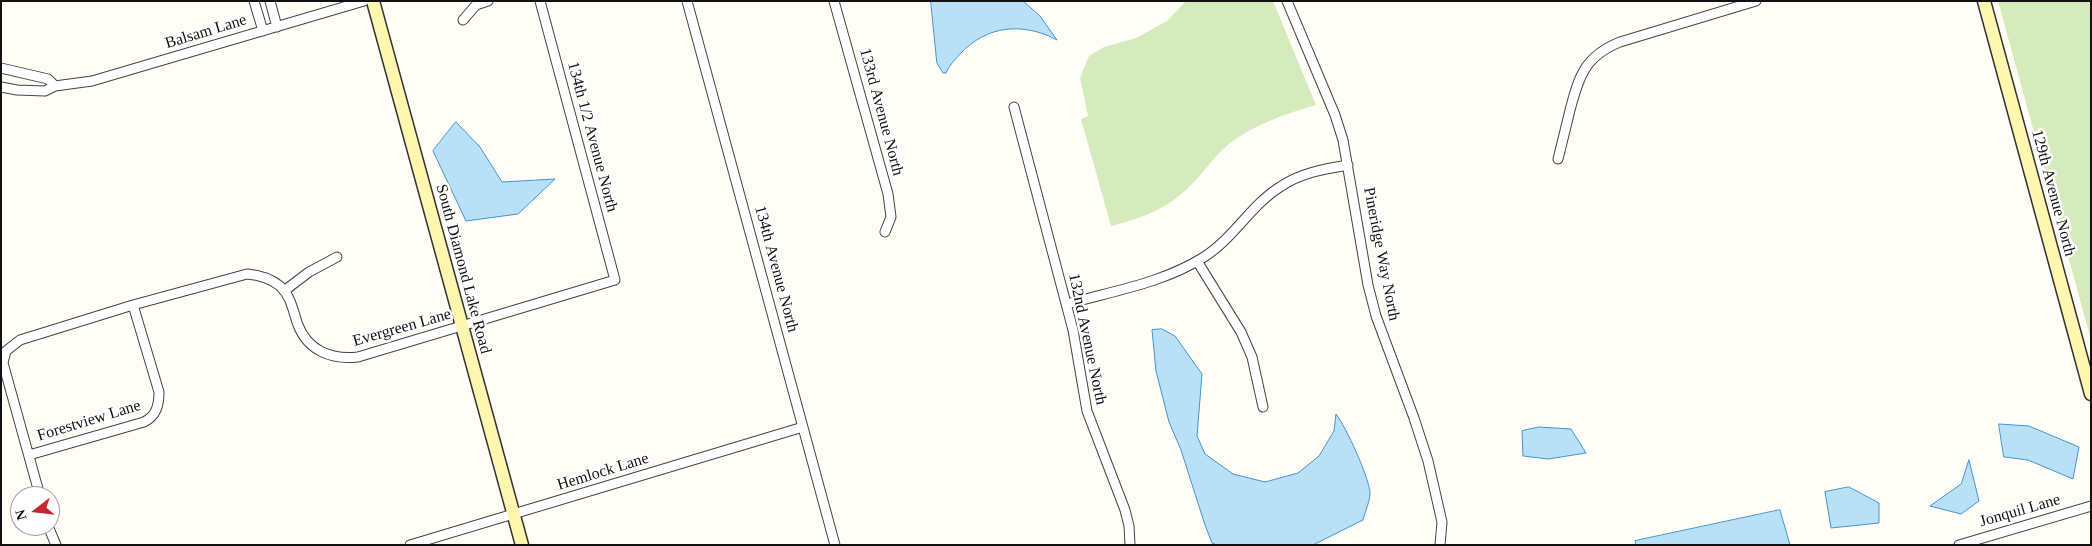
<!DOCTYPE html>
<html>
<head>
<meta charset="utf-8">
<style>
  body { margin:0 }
  #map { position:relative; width:2092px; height:546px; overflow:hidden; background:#fffdf5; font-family:"Times New Roman",serif }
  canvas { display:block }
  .frame { position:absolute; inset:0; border:2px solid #111; pointer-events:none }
  .north { position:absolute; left:10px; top:486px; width:50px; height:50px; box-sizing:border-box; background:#fff; border:1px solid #a0a0a0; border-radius:50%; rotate:254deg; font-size:14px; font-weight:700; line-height:20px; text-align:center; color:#111 }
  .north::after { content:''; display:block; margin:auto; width:18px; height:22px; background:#c4262e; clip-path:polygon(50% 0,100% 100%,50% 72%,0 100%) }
</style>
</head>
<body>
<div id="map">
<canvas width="2092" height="546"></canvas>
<div class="frame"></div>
<div class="north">N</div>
</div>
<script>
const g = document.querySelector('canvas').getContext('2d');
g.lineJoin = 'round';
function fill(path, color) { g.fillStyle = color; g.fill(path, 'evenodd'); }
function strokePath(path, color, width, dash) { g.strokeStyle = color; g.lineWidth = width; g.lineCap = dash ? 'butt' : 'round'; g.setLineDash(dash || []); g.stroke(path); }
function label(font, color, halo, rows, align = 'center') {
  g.font = font + ' "Times New Roman",serif'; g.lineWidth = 5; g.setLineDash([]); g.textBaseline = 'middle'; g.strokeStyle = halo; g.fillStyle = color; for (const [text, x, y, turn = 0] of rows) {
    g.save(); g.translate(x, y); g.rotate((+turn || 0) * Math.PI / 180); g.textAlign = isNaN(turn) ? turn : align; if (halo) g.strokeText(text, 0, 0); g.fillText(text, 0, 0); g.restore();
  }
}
const green = new Path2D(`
  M1186,1H1273L1316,105C1285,114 1256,124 1230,143C1214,156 1203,174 1188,188C1165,210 1142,218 1111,226L1081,119L1088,116L1080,78L1089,56L1104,47L1136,38L1167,21Z
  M1998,1H2091V340Z`);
const water = new Path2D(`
  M931,1H1023L1040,16L1057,40C1023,22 987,25 960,54C955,60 949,65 946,73H943L937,63Z
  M456,122L480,147L502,182L555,179L518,214L466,221L433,151Z
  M1162,329L1175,336L1202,374L1197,436L1205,454L1233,474L1265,482L1298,473L1319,456L1334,431L1336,414C1346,427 1369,477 1370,493C1370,501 1365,512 1363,520L1313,545H1217L1212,543L1205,525L1181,450L1169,422L1156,371L1152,330Z
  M1999,424L2029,426L2079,447L2073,479L2028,460L2004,457Z
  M1539,427L1571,429L1586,453L1548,459L1523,456L1522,431Z
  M1969,460L1979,501L1961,514L1930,506L1961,484Z
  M1849,487L1879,503V523L1831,528L1825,492Z
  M1780,510L1790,545H1636L1635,541Z`);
const street = new Path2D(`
  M254,1L263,31
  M270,1L277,27
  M687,1L835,545
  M834,1L888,194L891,217L885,232
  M1287,1L1335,115L1343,140L1368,285L1376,316L1414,418L1428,461L1442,522L1440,545
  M463,20L476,5L488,1
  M1,68L48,79L55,86
  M1,87L17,90L45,91L55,86L92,81L364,1
  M1014,107L1073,330L1087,411L1125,510L1129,526L1130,545
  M1558,159C1562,143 1566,127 1570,110C1579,76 1585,56 1620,42L1756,1
  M1197,261L1241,332L1252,357L1263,407
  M284,291L309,272L337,257
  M1067,304C1113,291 1163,283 1204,257C1234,238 1251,205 1280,187C1300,173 1324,169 1348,165
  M29,455L144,422C156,416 159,406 159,392L133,305
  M40,496L3,363L6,351L20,340L133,305L247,274C259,275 270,278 280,286C291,296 293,311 298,325C308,351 332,360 358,357L615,280L540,1
  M48,526L56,545
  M410,545L803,427
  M1959,545L2091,506`);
const secondary = new Path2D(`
  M373,1L522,545
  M1984,1L2091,394`);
const streetNames = [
  ["Balsam Lane",206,32,-17],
  ["133rd Avenue North",881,112,75],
  ["134th 1/2 Avenue North",592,137,75],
  ["129th Avenue North",2053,193,75],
  ["Pineridge Way North",1381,254,79],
  ["South Diamond Lake Road",463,269,75],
  ["134th Avenue North",776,269,75],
  ["Evergreen Lane",402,328,-16],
  ["132nd Avenue North",1087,339,78],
  ["Forestview Lane",89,421,-17],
  ["Hemlock Lane",603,472,-17],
  ["Jonquil Lane",2020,511,-16]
];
fill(green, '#d5ebbd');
fill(water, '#b9e0f7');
strokePath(water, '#3f96cf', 1);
strokePath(street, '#444', 11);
strokePath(secondary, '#333', 15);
strokePath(street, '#fff', 9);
strokePath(secondary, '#fff6b0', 12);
label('16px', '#111', '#fff', streetNames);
</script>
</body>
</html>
